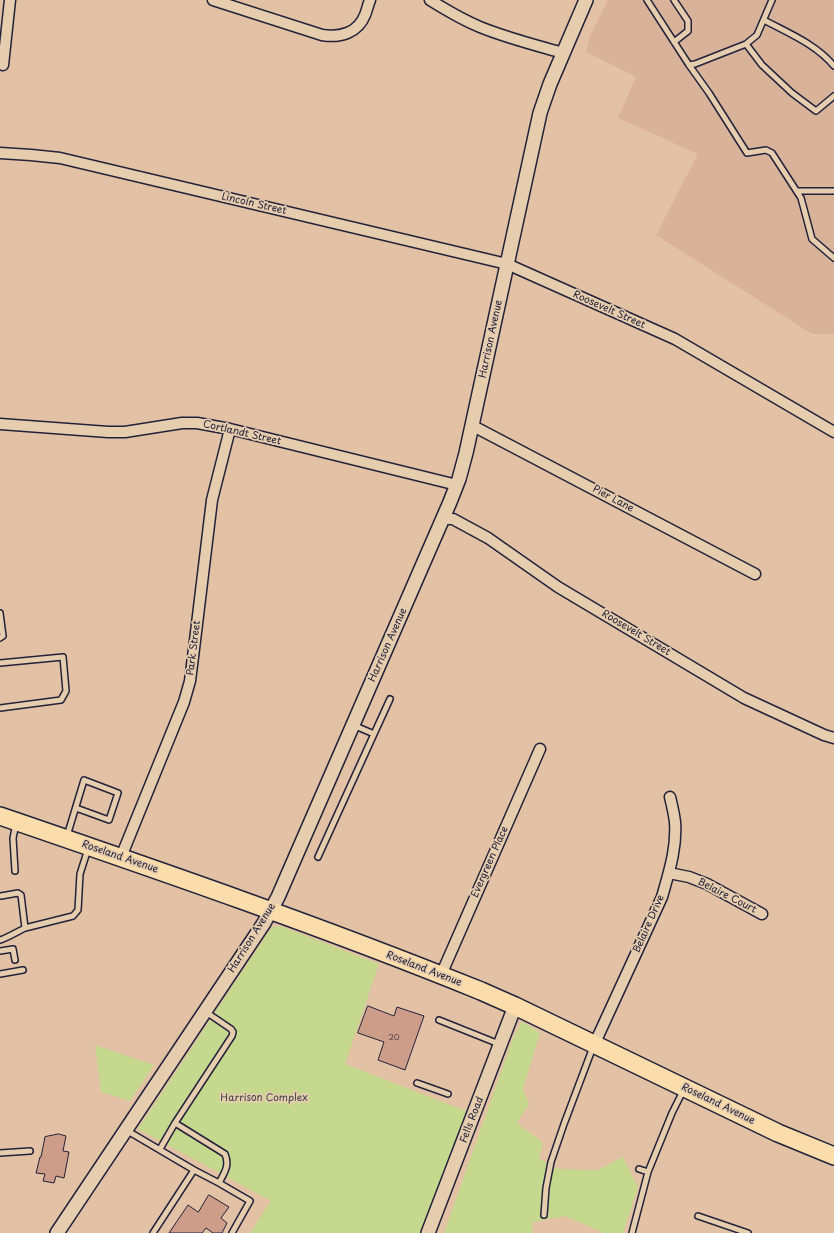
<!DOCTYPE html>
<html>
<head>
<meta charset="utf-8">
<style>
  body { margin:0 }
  canvas { display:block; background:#e2c1a4 }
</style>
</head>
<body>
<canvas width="834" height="1233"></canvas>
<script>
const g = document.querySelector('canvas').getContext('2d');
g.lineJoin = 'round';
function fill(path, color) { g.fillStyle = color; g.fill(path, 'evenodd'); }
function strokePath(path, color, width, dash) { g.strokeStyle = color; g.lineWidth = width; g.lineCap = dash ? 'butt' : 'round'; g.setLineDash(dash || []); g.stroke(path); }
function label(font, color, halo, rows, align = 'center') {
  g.font = font + ' "Playpen Sans",sans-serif'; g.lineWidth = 3.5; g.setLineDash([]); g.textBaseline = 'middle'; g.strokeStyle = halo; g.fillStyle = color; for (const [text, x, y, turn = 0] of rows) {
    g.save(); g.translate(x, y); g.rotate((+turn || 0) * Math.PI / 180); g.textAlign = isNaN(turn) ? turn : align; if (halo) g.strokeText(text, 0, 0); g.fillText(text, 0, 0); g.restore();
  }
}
const built = new Path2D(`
  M608,0H834V334H812L656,235L698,154L618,118L636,77L586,52L589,38Z`);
const green = new Path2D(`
  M279,926L283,927L379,964L345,1064L469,1112L425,1233H250L271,1201L138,1129L269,931L272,927Z
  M522,1021L540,1033L523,1089L529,1104L517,1123L543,1143L539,1159L558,1169L598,1170L623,1157L638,1187L623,1233H604L565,1216L533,1222L532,1233H444L513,1038Z
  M95,1045L154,1065L130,1101L101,1092Z`);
const building = new Path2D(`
  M368,1006L394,1016L397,1007L424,1016L405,1070L378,1060L384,1042L358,1033Z
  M59,1134L66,1136L63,1151L69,1152L64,1178L56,1176L54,1183L43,1181L45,1174L36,1173L40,1157H41L45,1137Z
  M209,1195L229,1207L221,1218L227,1223L222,1233H213L206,1228L202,1233H169L188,1205L198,1212Z`);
const service = new Path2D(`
  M647,0L689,65L695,64L746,44L757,35L772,0
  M764,20C788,33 816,44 834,66
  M674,42L688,31V21L674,0
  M746,44L762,65L792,93L816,111L834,96
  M689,65L709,93L747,153L766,150L772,153L801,198L812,239L834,258
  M797,191H834
  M0,613L3,636L0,638
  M0,663L63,657L66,691L61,700L0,708
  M374,734L390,699
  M67,836L84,780L118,793L109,820L76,808
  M318,857L374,734L353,725
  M15,871L13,838L16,824
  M25,928L73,916L78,910L80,874L88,849
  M0,940C5,939 19,931 25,928L21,895L18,893L1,896
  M0,951L13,949L15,960
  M0,974L23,970
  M439,1020L499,1044
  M417,1083L448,1094
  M126,1130L194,1170L219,1183C224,1173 230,1166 225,1154L175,1123
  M160,1149L175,1123L232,1036L233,1032L231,1029L206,1012
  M0,1153L30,1151
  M639,1169L648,1172L672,1113L683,1091
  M219,1183L250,1201L232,1233
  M544,1215L546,1188L551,1162L564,1124L593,1047
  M698,1216L748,1233
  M153,1233L194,1170
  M632,1233L648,1172`);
const minor = new Path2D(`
  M213,0L322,35C340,38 358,33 365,15C367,10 368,5 370,0
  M430,0C446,10 463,20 480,27C507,38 535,45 563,53
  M3,65L10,0
  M0,153L31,155L60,158L507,264L675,339L834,432
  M0,424L108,432H125L182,423H197L230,429L457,485
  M472,424L475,427L755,574
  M443,519H453L488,538L558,587L744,698L824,735L834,738
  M121,857L184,702L190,681L193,657L212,500L230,429
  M669,873L689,877L707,884L762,914
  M441,975L540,749
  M594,1045L662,897C669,872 677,848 675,822C674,814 672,805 670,797`);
const tertiary = new Path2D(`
  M57,1233L264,923L278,897L450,502L459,479L466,453L540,113L550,84L586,0
  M428,1233L515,1006`);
const primary = new Path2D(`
  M0,816C161,871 323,927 481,991L515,1006L778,1133L834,1156`);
const numberNames = [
  ["20",394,1038]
];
const streetNames = [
  ["Lincoln Street",254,204,13],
  ["Roosevelt Street",609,310,24],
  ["Harrison Avenue",491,339,-78],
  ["Cortlandt Street",242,433,13],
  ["Pier Lane",613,499,28],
  ["Roosevelt Street",636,633,31],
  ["Harrison Avenue",388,645,-66],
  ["Park Street",194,648,-83],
  ["Roseland Avenue",120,857,19],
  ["Evergreen Place",490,862,-66],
  ["Belaire Court",727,896,27],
  ["Belaire Drive",649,924,-66],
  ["Harrison Avenue",252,938,-58],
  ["Roseland Avenue",424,969,21],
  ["Roseland Avenue",718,1104,26],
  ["Fells Road",472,1120,-69]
];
const parkNames = [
  ["Harrison Complex",264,1098]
];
fill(built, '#d8b39a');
fill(green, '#c5d88d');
fill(building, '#ce9d89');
strokePath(building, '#22223b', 1);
strokePath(service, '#22223b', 8);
strokePath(minor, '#22223b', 13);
strokePath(tertiary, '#22223b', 16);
strokePath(primary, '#22223b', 20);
strokePath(service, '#e6cdae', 5);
strokePath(minor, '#e6cdae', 10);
strokePath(tertiary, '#e6cdae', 13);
strokePath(primary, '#fbddab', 17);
label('8px', '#4d414e', null, numberNames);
label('10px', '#22223b', '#e6cdae', streetNames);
label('10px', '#3a3d47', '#e6cdae', parkNames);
</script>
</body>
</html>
